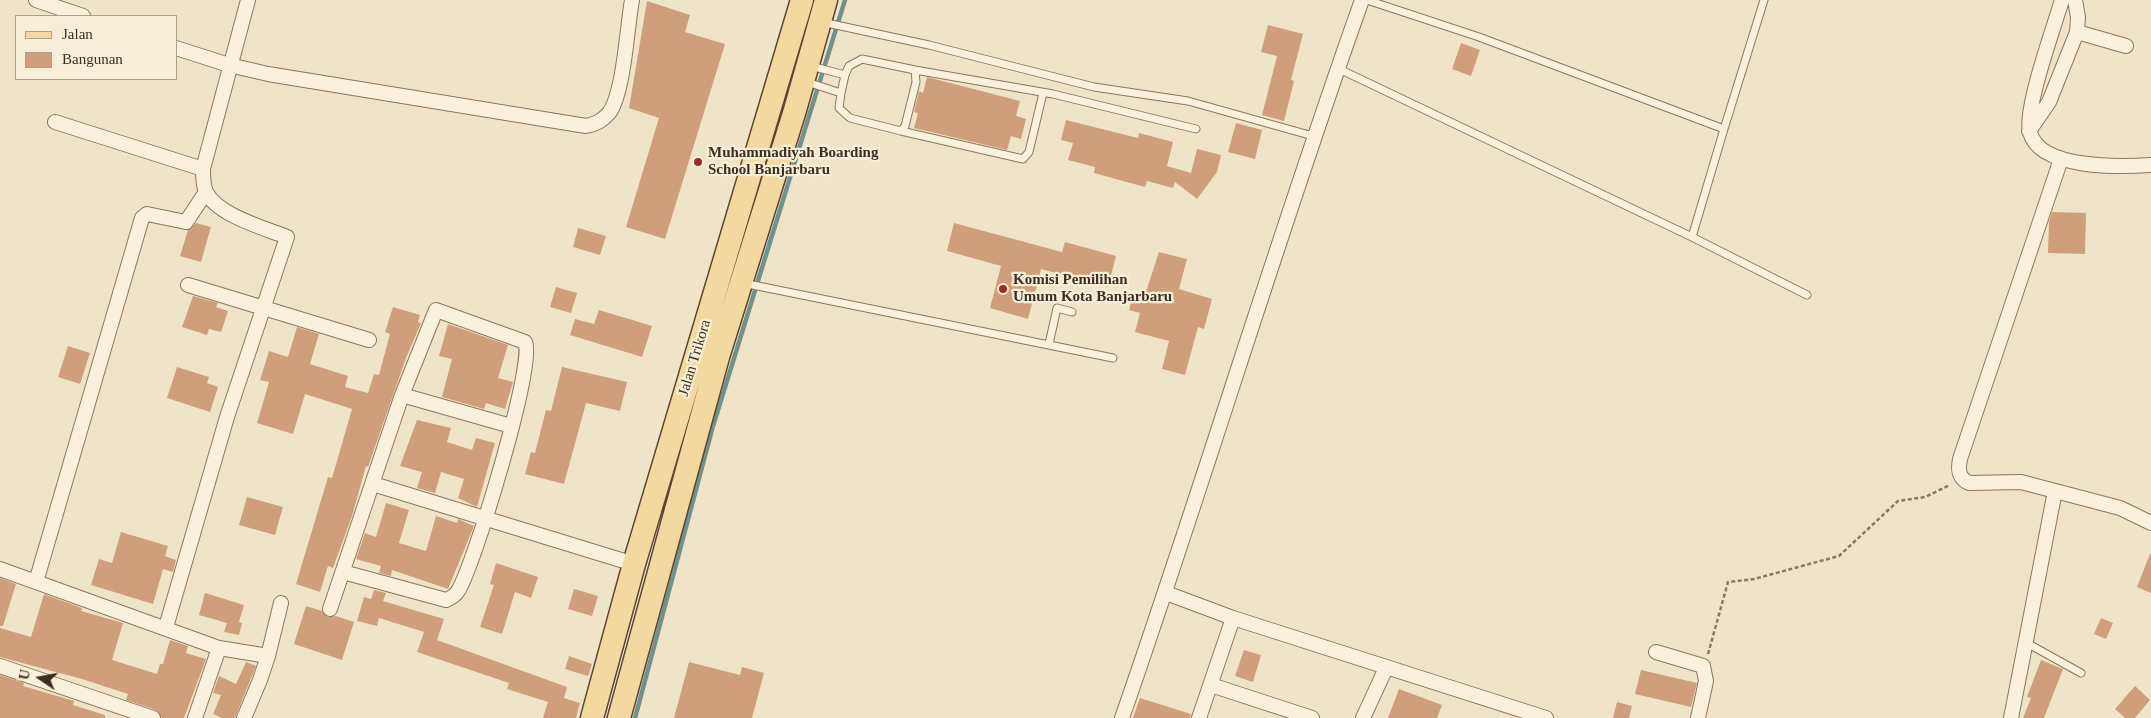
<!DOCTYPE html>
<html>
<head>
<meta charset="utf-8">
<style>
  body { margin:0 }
  #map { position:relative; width:2151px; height:718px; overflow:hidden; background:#f0e4c8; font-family:Georgia,serif }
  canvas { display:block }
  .legend { position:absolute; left:15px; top:15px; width:162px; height:65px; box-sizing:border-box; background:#f7eed8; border:1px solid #ada18e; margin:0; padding:6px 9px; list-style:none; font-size:15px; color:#3d2e20 }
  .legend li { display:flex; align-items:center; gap:10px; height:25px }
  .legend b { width:25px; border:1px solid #ada18e }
  .north { position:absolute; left:15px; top:653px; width:50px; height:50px; -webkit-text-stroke:4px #f7eed8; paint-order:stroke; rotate:282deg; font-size:14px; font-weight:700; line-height:20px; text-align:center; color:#3d2e20 }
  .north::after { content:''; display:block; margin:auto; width:18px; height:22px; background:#3d2e20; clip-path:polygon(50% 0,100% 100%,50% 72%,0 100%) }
</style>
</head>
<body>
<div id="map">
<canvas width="2151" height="718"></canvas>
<ul class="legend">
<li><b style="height:6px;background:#f3d9a0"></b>Jalan</li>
<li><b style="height:14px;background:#cf9f7d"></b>Bangunan</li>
</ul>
<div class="north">U</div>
</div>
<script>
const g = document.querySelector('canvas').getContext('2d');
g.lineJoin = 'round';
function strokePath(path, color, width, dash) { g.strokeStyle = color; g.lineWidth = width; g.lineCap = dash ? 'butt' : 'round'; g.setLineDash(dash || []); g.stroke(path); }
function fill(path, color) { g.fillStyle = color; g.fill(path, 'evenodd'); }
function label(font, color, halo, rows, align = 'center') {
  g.font = font + ' Georgia,serif'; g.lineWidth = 4.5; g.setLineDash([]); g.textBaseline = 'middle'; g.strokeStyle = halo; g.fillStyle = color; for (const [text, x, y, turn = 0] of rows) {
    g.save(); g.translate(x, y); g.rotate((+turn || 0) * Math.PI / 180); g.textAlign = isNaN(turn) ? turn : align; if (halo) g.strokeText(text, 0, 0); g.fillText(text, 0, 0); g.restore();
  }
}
const stream = new Path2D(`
  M635,718L713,426L845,0`);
const building = new Path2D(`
  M647,1L690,15L685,32L725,44L665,239L626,227L659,118L629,108Z
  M1268,25L1303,34L1291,80L1294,81L1284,121L1262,115L1277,56L1261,52Z
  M1461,43L1480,50L1471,76L1452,69Z
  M927,77L1020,101L1016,116L1026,119L1021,139L1011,136L1007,150L914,128L918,113L914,112L919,91L923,93Z
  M1066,120L1138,138L1139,133L1173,142L1167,166L1191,173L1197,149L1221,155L1217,172L1197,199L1175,182L1173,188L1147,181L1145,187L1094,173L1095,167L1068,160L1073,143L1061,140Z
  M1236,123L1262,130L1255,159L1228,152Z
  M2052,212L2086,213L2085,254L2048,253L2049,222Z
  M196,223L211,227L201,262L180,256L188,230Z
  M954,223L1062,252L1065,242L1116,256L1108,287L1041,269L1028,319L990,308L1001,266L947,251Z
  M578,228L606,236L600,255L573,247Z
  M1159,252L1187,259L1179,289L1212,299L1204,329L1198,327L1185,375L1162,369L1169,341L1135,332L1140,313L1129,310L1132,298L1143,301Z
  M556,287L577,293L571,313L550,307Z
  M193,296L218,303L216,307L228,311L221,332L209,329L207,335L182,327Z
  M393,307L420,315L418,322L421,323L406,358L368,467L366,466L352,516L333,568L328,566L320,592L296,584L328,477L332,478L352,409L305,394L293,434L257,423L269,382L260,380L269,351L288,357L297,327L319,334L310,364L348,376L345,387L368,393L374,374L379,375L390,334L385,332Z
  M599,310L652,326L642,357L570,335L575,319L594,324Z
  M448,324L508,345L498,378L513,382L505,409L486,403L484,409L442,397L452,359L439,356Z
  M68,346L90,353L80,384L58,377Z
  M177,367L209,377L207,383L218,387L210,412L167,398Z
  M562,367L627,382L620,411L586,403L564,484L525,474L531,452L535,453L546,410L551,411Z
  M417,420L451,428L447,442L472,450L476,438L495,443L477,507L458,498L464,479L441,472L435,493L417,488L422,472L400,466Z
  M247,497L283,507L275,535L239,525Z
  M386,503L409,510L399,543L426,551L436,516L457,523L458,519L474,526L448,589L392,570L391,576L379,573L381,566L356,559L365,533L376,537Z
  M121,532L168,546L165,556L176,560L173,572L163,569L153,604L91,585L99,559L112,563Z
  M2150,554H2151V593L2137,587Z
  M496,563L538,577L531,598L515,592L502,634L480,627L494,585L490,584Z
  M0,578L16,584L3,626H0Z
  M574,589L598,596L592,616L568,609Z
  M374,590L386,593L383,601L444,619L437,640L567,687L564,698L580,703L576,718H543L548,702L507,689L509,683L417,652L424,632L379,618L377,626L357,621L364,597L371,599Z
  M205,593L244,605L239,622L242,623L239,635L224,632L227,623L199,615Z
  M44,594L82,608L81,611L123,623L112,660L157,674L160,664H163L170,640L188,646L186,653L206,659L184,718H162L156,710L126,700L128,694L82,679L0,657V628L31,637Z
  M306,606L322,611L328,617L336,616L354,622L342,660L294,644Z
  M2101,618L2113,623L2106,639L2094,634Z
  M1244,650L1261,655L1253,682L1235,676Z
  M569,656L592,664L588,676L565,669Z
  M2041,660L2063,669L2044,718H2023L2031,698L2027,697Z
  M246,662L256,666L235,718H222L213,714L221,695L213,693L219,676L236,684Z
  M689,662L740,675L742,667L764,673L752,718H674Z
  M1641,670L1697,683L1691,707L1635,694Z
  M0,675L24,683L23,686L74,701L73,705L105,715V718H0Z
  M2135,686L2150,700L2135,718H2125L2115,709Z
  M1399,689L1442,705L1437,718H1388Z
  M1140,698L1191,714L1190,718H1133Z
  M1617,702L1632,706L1629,718H1613Z`);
const path = new Path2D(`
  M1708,654L1728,582L1754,579L1839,556L1898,501L1925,497L1950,485`);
const service = new Path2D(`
  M1367,0L1479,37L1724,129L1692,237
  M822,22L929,45L1094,87L1188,101L1313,136
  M1337,68L1692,237L1807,295
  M915,70L1053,94L1196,129
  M807,82L841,93L839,108L850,118L901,131L905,126L916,82L915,70L862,59L849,66L845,75L811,66
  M841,93L845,75
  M1724,129L1764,0
  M901,131L1023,159L1029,152L1043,93
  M743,283L1113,358
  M1049,344L1057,308L1072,312
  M2025,642L2081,673`);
const minor = new Path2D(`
  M36,0L83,16
  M2062,0C2054,27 2024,110 2030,132C2039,170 2122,167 2151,165
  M2075,0L2078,17L2077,32L2126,46
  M176,48L229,65L268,74L586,126C596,124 602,121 609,113C624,93 627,27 632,0
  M55,122L203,169
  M2029,131L2049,102L2077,32
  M2061,159L1960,459C1958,469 1958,478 1969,483L2021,482L2120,508L2151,523
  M188,285L369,340
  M402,395L511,426
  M373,484L634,564
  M0,569L219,648L262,655L268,656L281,603
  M36,582L142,218L147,214L186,222L206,192
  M1166,593L1233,618L1546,718
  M330,609L402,395L436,310L525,342C536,362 474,566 458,591C455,596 451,598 446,600L343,572
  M166,627L227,417L287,237C264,228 217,215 206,192C203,185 203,176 203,169L248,0
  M1656,652L1703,666L1706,681L1698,718
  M0,666L153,718
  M1211,685L1312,718
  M195,718L219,648
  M244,718L260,680L268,656
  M1122,718C1205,480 1277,238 1362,0
  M1199,718L1233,618
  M1363,718L1386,668
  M2011,718L2055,491`);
const primary = new Path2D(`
  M592,718L634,564L802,0
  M619,718L718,357L795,110L826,0`);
const markers = [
  [698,162,5,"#9e2a2b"],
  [1003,289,5,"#9e2a2b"]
];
const poiNames = [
  ["Muhammadiyah Boarding",708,153],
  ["School Banjarbaru",708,170],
  ["Komisi Pemilihan",1013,280],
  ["Umum Kota Banjarbaru",1013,297]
];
const streetNames = [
  ["Jalan Trikora",695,358,-73]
];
strokePath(stream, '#6f938a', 4.5);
fill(building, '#cf9f7d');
strokePath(service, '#8d765c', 9);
strokePath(minor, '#8d765c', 16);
strokePath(primary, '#5b4430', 25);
strokePath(path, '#8d765c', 2.5, [4, 2.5]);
strokePath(service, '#faf1dc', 7);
strokePath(minor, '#faf1dc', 14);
strokePath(primary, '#f3d9a0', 22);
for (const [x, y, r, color] of markers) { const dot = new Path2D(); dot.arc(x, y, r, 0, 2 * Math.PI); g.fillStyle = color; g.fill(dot); strokePath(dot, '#f7eed8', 2); }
label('bold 15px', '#3d2e20', '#f7eed8', poiNames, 'left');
label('15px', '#3d2e20', '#f7eed8', streetNames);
</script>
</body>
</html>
